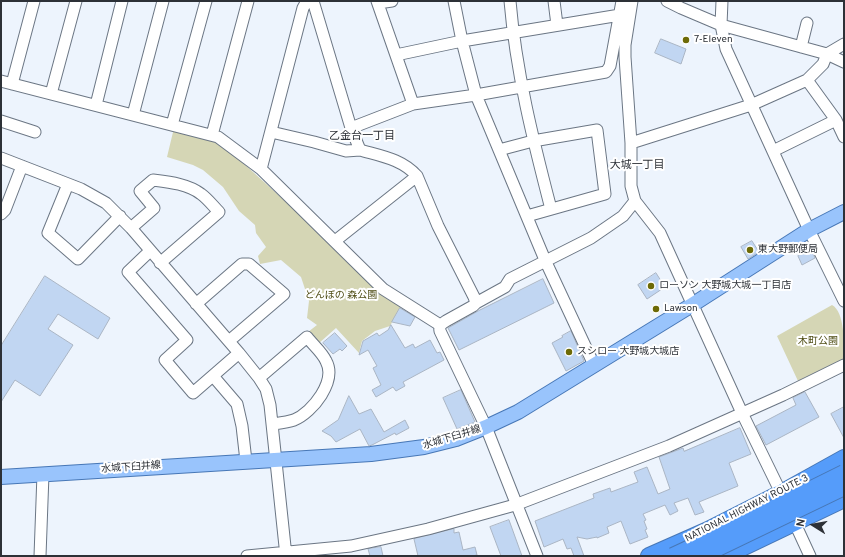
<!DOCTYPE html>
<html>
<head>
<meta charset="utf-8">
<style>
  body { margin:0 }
  #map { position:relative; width:845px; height:557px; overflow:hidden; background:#edf4fd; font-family:Overpass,sans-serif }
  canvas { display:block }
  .frame { position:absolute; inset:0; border:2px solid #2d3137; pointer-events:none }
  .north { position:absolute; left:793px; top:505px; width:40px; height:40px; -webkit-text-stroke:3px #fff; paint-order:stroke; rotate:281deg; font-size:11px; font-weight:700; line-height:16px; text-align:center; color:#2d3137 }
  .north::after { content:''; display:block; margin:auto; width:14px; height:18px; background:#2d3137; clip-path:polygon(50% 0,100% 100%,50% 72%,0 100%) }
</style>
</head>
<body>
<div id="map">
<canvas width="845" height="557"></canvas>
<div class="frame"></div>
<div class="north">N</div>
</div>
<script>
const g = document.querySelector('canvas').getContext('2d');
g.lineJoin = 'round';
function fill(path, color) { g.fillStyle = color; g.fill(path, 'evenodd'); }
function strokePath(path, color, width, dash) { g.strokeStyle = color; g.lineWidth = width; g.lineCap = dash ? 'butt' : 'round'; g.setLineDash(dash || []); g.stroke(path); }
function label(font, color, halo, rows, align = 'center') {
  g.font = font + ' Overpass,"Noto Sans JP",sans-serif'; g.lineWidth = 4; g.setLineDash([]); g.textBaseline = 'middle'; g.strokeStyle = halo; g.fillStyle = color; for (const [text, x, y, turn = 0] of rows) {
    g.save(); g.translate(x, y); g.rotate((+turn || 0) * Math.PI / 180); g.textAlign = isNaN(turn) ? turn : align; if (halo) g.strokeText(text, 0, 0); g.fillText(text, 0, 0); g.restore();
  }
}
const green = new Path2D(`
  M174,128L221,143L401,306L390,326L375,331L362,341L359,353L336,328L318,344L308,332L317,325L307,318L309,301L301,277L281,260L260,264L258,256L266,247L256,233L255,225L239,211L223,187L203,170L193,165L167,157Z
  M832,305C845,312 844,344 844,359L798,381L777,336Z`);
const building = new Path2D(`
  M661,39L686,49L681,64L655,53Z
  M752,241L759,252L748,259L741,247Z
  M811,249L815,258L802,265L798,256Z
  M656,273L665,287L647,299L638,285Z
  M45,276L110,318L98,339L58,314L48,329L73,345L40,396L15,380L1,402V346Z
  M543,279L554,303L459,350L448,328L478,311Z
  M400,308L415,317L410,326L392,322Z
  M391,325L405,348L413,344L415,348L430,340L437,353L440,352L444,360L403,382L405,386L396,391L393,387L376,397L372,390L381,385L373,368L377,366L368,350L359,355L363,341L377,333L379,336L388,330Z
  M571,331L584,361L566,371L552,343L563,337L562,336Z
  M335,333L347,346L342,351L340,349L333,354L323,343Z
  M461,390L475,422L457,429L443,398Z
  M805,392L819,417L766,445L756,426L796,405L793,398Z
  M349,396L359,414L371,409L384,432L405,420L409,428L396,435L395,433L372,445L369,446L360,429L336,442L331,436L322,431L338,420Z
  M844,407V438L831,414Z
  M740,428L751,454L729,463L738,486L699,502L704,512L695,515L688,498L674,503L678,511L670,515L665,505L643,514L646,520L644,521L647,529L645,530L648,537L630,544L621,521L607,527L609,533L597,538V537L587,539L577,537L584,556H574L571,548L567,549L563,539L544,547L535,521L594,498L593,494L610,488L611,492L638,482L634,472L647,467L658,494L670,489L659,457L683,448L684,451Z
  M509,520L522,556H501L490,527Z
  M454,529V533L459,532L463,550L475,547L477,555L472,556H418L414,539Z
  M381,547L383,556H370L368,549Z`);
const minor = new Path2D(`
  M313,1L351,128L360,150C381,156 402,159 417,176L438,226L474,297L476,303
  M377,1L413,104
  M454,1L462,41L476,95L545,260L594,365
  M510,1C516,72 533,140 551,209
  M554,1L557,25
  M632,1L625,45V57L631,143V186L635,201L660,233L742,413L784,499
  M667,1L681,8L721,25L827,54L844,62
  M722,1L721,25L726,49L809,230L844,301
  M378,3L392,1
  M801,47L807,23
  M396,55L462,41L620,15
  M807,80L836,120L844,137
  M1,81L218,137L261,169L383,289L440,325
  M12,84L34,1
  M51,94L76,1
  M96,105L122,1
  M133,115L163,1
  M1,121L35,132
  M172,125L206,1
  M351,128L413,104L476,95L606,72L610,66L622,1
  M271,132L314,142L346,151L360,150
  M212,135L248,1
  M631,143L751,105L807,80L823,64L827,54L844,44
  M499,150L533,141L597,130L605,194L527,216
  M773,151L836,120
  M1,158L81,189L106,203L131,228L239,353L259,378L266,389L270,405L286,556
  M261,169L303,8L307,1
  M68,184L48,233L78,259L120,216
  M1,214L5,210L22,166
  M131,228L154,208L140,191L153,180C169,182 188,184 201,194C208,199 213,206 219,212L160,263
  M335,241L417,176
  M150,251L128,272L187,340L165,360L193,393L239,353
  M196,304L242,264H249L284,294L229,341
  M213,376L237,404L242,426L246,461
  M259,378L307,337C313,345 322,352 326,361C337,381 313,412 294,420C288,422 280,423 273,424
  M792,517L810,556
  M40,556L43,474
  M247,556L351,546L428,529L515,505L669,446L783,395L844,365
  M537,556L486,427L440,331C439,326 441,324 446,321L473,306L476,303L505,287L510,279L591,238L623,216L635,201`);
const major = new Path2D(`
  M1,477L371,454L424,447L456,439L486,427L518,412L692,305L809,230L844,212`);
const highway = new Path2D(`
  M649,556L708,530L781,493L844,458
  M725,556L844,499`);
const highwayBridge = new Path2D(`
  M673,556L735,527L844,473
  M701,556L844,487`);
const markers = [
  [686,40,4,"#6d6a06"],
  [750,250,4,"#6d6a06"],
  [651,286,4,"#6d6a06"],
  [656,309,4,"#6d6a06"],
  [569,352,4,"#6d6a06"]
];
const poiNames = [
  ["7-Eleven",694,40],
  ["東大野郵便局",758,250],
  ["ローソン 大野城大城一丁目店",659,286],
  ["Lawson",664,309],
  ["スシロー 大野城大城店",577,352]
];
const parkNames = [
  ["どんぽの 森公園",341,296],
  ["木町公園",818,342]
];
const streetNames = [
  ["水城下臼井線",452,438,-17],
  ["水城下臼井線",131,468,-4],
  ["NATIONAL HIGHWAY ROUTE 3",747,509,-27]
];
const neighbourhoodNames = [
  ["乙金台一丁目",362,137],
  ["大城一丁目",637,166]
];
fill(green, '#d5d6b5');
fill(building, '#c1d6f2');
strokePath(building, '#aab5c4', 1);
strokePath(minor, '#6b7684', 13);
strokePath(major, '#4777b6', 16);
strokePath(highway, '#4777b6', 18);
strokePath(minor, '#fff', 11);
strokePath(major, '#99c4fc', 14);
strokePath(highway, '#559cfa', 16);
strokePath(highwayBridge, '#4777b6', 18, []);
strokePath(highwayBridge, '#559cfa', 16);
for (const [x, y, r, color] of markers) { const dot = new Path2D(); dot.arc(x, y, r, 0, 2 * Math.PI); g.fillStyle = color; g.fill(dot); strokePath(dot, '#fff', 1.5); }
label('10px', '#2d3137', '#fff', poiNames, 'left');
label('10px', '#4f4d15', '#fff', parkNames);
label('10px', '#2d3137', '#fff', streetNames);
label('11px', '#2d3137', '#fff', neighbourhoodNames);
</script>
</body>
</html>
